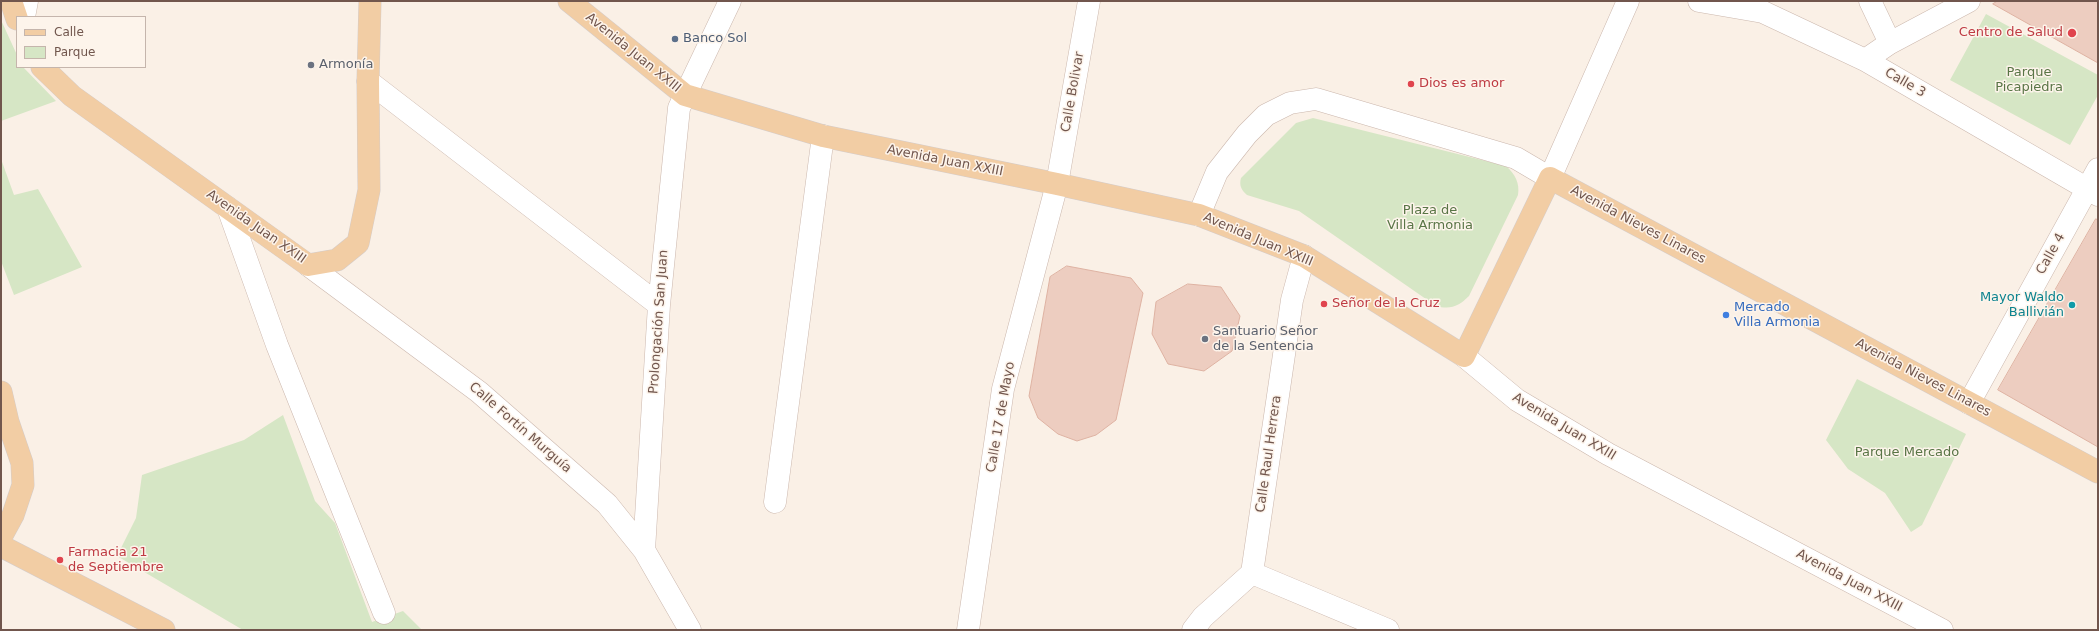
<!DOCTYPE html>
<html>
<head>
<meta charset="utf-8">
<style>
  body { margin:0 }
  #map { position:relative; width:2099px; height:631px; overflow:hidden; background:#faf0e6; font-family:"DejaVu Sans",sans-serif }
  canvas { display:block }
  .frame { position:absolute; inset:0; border:2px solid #71564d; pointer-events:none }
  .legend { position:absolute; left:16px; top:16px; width:130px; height:52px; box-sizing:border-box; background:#fdf4eb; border:1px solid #c5b5ac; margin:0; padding:5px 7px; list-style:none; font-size:12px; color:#71564d }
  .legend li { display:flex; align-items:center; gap:8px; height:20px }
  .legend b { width:20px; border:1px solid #c5b5ac }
</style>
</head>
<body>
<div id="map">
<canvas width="2099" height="631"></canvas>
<div class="frame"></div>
<ul class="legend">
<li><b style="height:5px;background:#f2cda4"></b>Calle</li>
<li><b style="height:11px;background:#d6e6c5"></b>Parque</li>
</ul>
</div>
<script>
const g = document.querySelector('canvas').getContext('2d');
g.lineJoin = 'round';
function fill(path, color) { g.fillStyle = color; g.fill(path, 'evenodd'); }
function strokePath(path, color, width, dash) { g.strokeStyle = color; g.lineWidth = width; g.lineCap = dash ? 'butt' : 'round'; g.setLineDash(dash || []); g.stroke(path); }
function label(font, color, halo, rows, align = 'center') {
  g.font = font + ' "DejaVu Sans",sans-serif'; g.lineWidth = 3; g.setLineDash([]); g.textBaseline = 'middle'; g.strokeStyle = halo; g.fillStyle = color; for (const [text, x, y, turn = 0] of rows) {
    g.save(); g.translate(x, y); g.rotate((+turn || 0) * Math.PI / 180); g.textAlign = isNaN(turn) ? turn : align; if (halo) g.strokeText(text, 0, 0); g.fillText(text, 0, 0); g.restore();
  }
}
const green = new Path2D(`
  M1986,14L2098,75V95L2070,145L1950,80Z
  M1,20L17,55V67H23L56,101L1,121Z
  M1313,118L1506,166C1515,174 1520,183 1518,195L1469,296C1459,306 1451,310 1436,306L1299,211L1247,195C1241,190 1239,185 1241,178L1296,123Z
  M1,159L14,195L38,189L82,267L14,295L1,261Z
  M1857,379L1966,434L1922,525L1911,532L1885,493L1848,469L1826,440Z
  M283,415L315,501L335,523L372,622L403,611L422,630H243L117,556L136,518L142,475L244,440Z`);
const building = new Path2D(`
  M1998,1H2098V63L1993,4Z
  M2096,219L2098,220V447L1998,390Z
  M1067,266L1131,278L1143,293L1116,420L1096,435L1077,441L1058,434L1038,418L1029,396L1050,277Z
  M1188,284L1221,287L1240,316L1232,351L1204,371L1168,364L1152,334L1156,302Z`);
const minor = new Path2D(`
  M1699,1L1763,12L1865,60L2098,195
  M1870,1L1890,43
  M24,17L27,1
  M1865,60L1890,43L1969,1
  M368,81L659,305
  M228,208L277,345L384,613
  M1199,215L1217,172L1247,134L1266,115L1290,103L1316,99L1516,158L1550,178L1628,1
  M308,265L479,392L607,504L644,550L690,630
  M1464,356L1517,400L1608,454L1942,630
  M1969,403L2098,169
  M775,502L823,136
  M644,550L659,305L679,108L730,1
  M1252,573L1388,630
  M968,630L1003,389L1057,184L1089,1
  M1193,630L1203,617L1252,573L1292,300L1304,256`);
const major = new Path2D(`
  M11,1L17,19
  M569,1L685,95L823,136L1057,184L1199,215L1304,256L1464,356L1550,178L2098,472
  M42,67L72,96L308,265L337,260L358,243L369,190L368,81L370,1
  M1,392L8,422L22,463L23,485L13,515L1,537
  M1,546L164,630`);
const markers = [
  [2072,33,5,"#e0444e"],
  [675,39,4,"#5c6f8a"],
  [311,65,4,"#6b7280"],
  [1411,84,4,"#e0444e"],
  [1324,304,4,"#e0444e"],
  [2072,305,4,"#0f9aa8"],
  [1726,315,4,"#3f7fe0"],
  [1205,339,4,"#6b7280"],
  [60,560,4,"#e0444e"]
];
const healthNames = [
  ["Centro de Salud",2063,33,"right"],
  ["Dios es amor",1419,84],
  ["Señor de la Cruz",1332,304],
  ["Farmacia 21",68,553],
  ["de Septiembre",68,568]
];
const serviceNames = [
  ["Banco Sol",683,39]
];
const streetNames = [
  ["Avenida Juan XXIII",633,53,39],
  ["Calle 3",1905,83,30],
  ["Calle Bolivar",1073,92,-80],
  ["Avenida Juan XXIII",945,161,11],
  ["Avenida Nieves Linares",1638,225,28],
  ["Avenida Juan XXIII",256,227,35],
  ["Avenida Juan XXIII",1258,240,23],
  ["Calle 4",2051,254,-61],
  ["Prolongación San Juan",659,322,-86],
  ["Avenida Nieves Linares",1923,378,28],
  ["Calle 17 de Mayo",1001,417,-80],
  ["Avenida Juan XXIII",1564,427,31],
  ["Calle Fortín Murguía",520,428,41],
  ["Calle Raul Herrera",1269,454,-82],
  ["Avenida Juan XXIII",1849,581,28]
];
const worshipNames = [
  ["Armonía",319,65],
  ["Santuario Señor",1213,332],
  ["de la Sentencia",1213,347]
];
const parkNames = [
  ["Parque",2029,73],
  ["Picapiedra",2029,88],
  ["Plaza de",1430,211],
  ["Villa Armonia",1430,226],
  ["Parque Mercado",1907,453]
];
const cultureNames = [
  ["Mayor Waldo",2064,298],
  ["Ballivián",2064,313]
];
const shopNames = [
  ["Mercado",1734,308],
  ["Villa Armonia",1734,323]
];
fill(green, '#d6e6c5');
fill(building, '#edcdc0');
strokePath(building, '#deb2a2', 1);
strokePath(minor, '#cbb7ad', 23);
strokePath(major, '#d4ccca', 23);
strokePath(minor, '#fff', 22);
strokePath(major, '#f2cda4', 22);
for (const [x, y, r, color] of markers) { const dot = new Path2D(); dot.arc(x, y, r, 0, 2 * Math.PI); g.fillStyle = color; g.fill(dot); strokePath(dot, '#fdf4eb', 1.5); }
label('13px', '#be3a42', '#fdf4eb', healthNames, 'left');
label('13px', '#4e5e75', '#fdf4eb', serviceNames, 'left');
label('13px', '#71564d', '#fdf4eb', streetNames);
label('13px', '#5b616d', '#fdf4eb', worshipNames, 'left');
label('13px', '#597546', '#fdf4eb', parkNames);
label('13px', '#0d838f', '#fdf4eb', cultureNames, 'right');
label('13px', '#366cbe', '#fdf4eb', shopNames, 'left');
</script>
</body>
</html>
